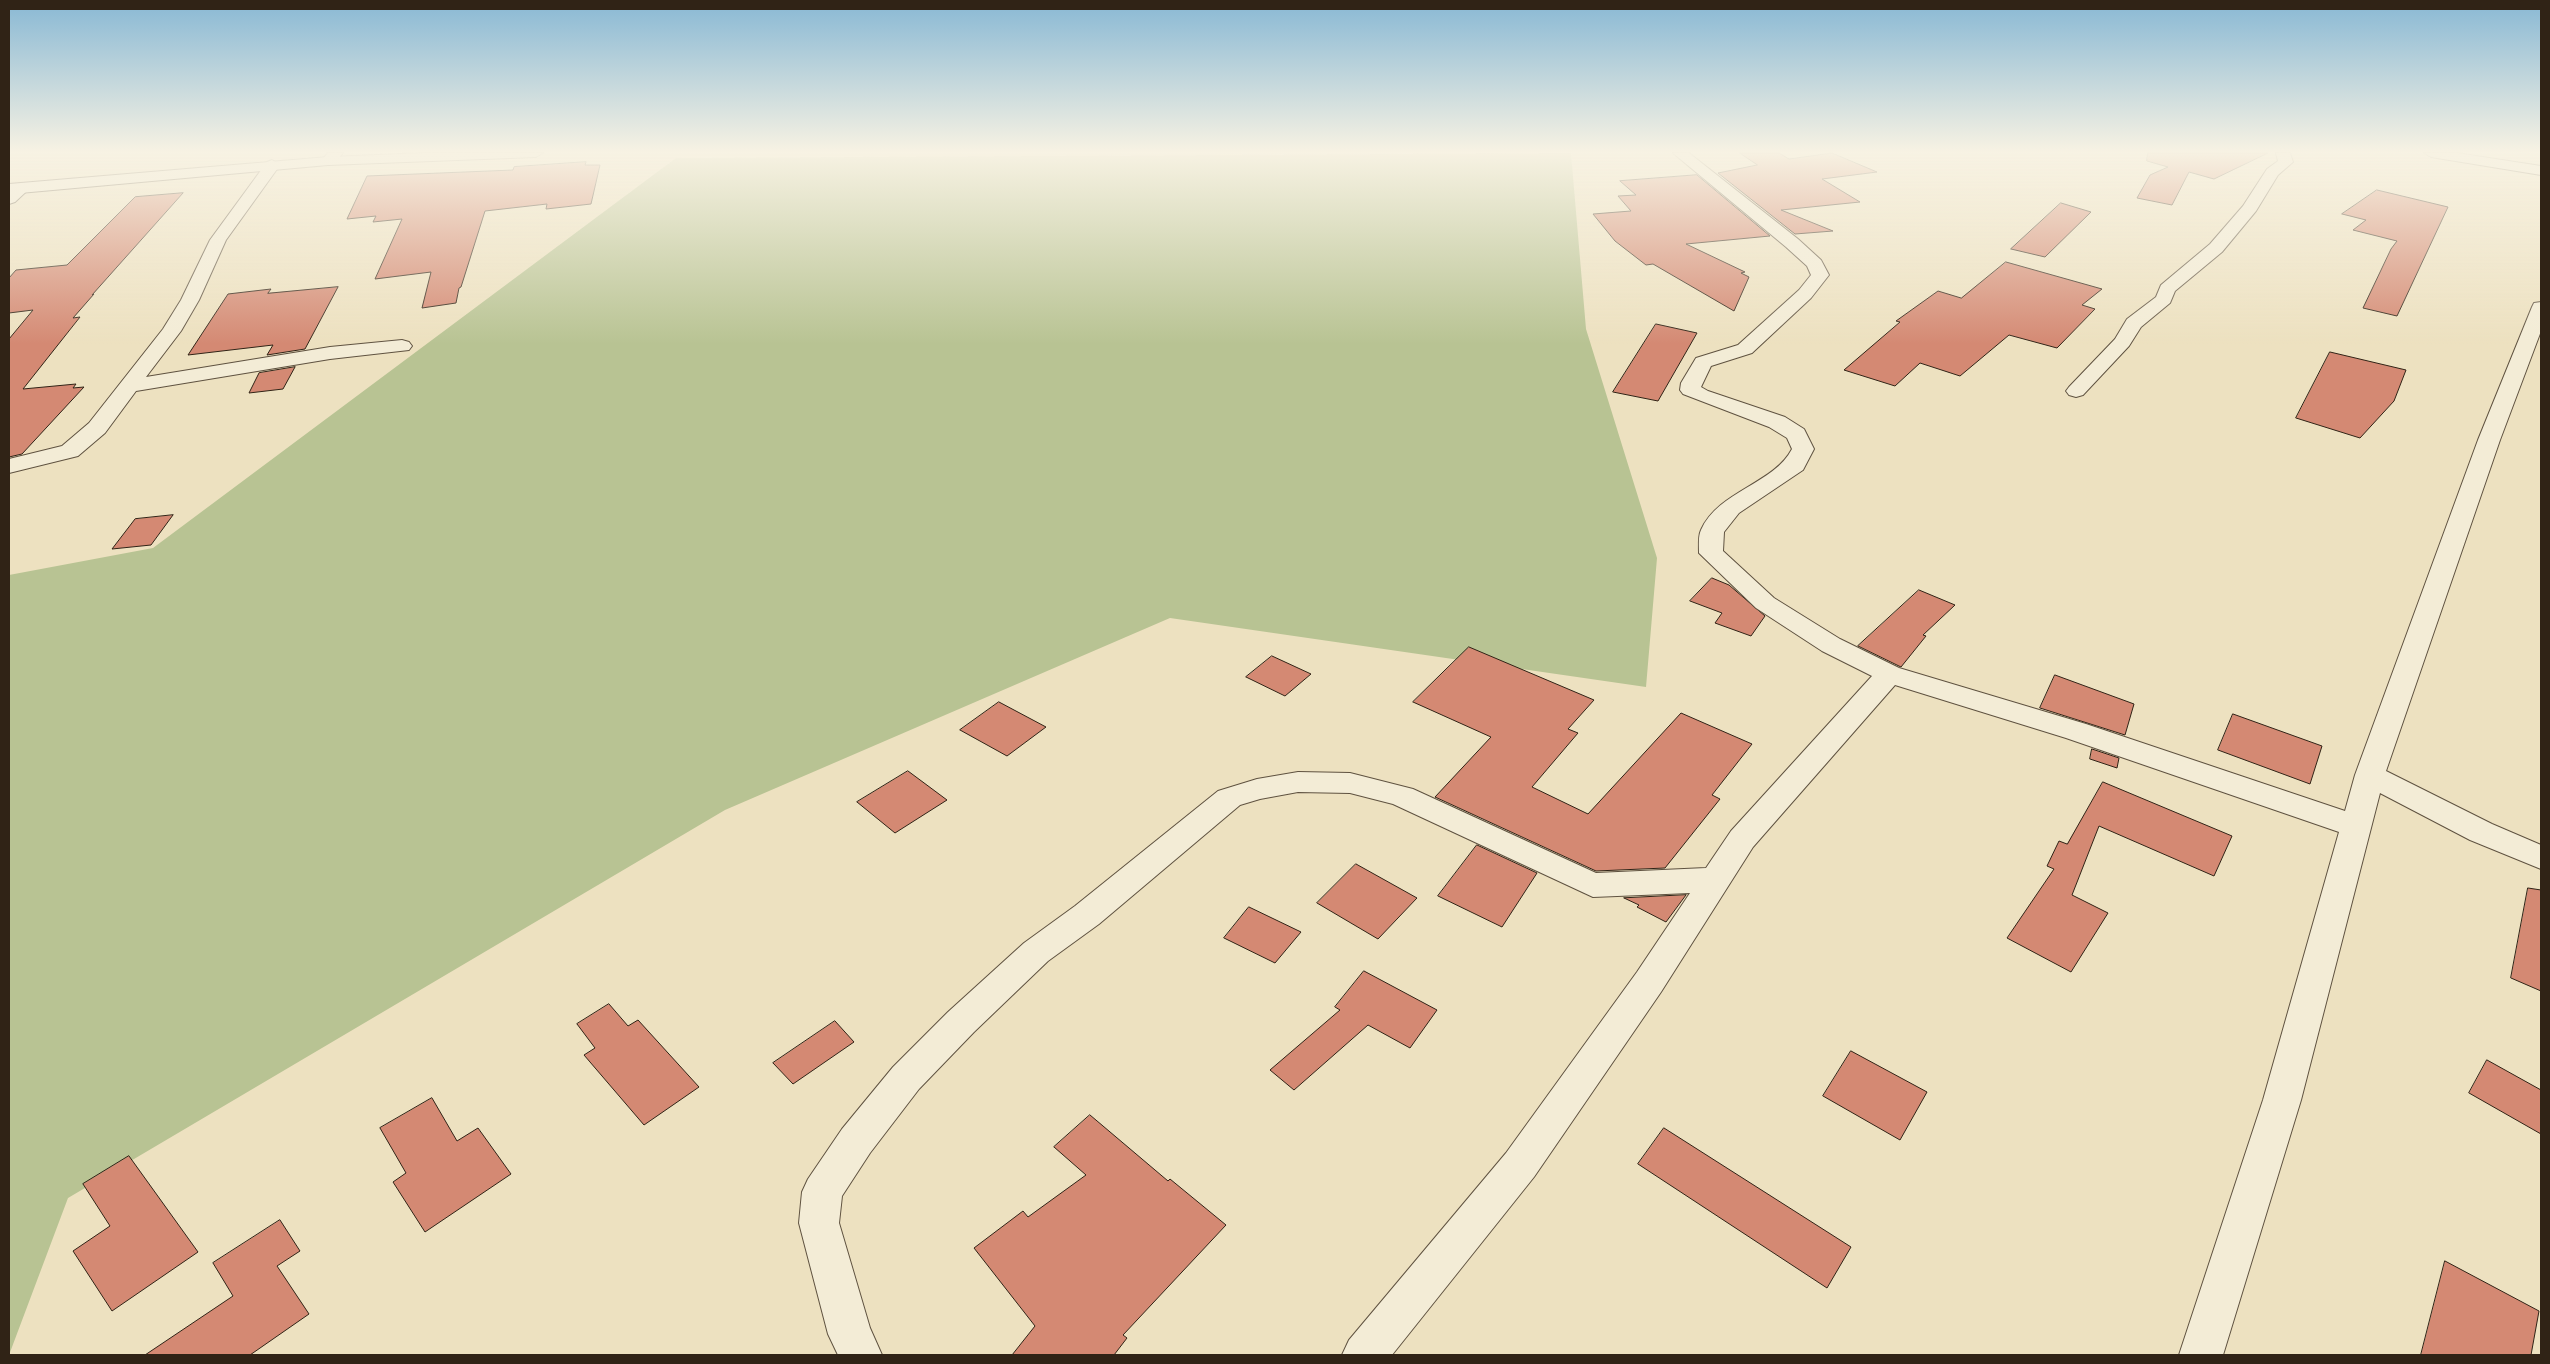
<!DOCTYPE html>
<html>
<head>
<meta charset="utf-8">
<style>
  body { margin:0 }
  #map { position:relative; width:2550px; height:1364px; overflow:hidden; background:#ede1c0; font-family:"IM FELL Great Primer",serif }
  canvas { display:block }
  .frame { position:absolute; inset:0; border:10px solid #302316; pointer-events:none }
</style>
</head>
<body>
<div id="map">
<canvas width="2550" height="1364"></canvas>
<div class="frame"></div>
</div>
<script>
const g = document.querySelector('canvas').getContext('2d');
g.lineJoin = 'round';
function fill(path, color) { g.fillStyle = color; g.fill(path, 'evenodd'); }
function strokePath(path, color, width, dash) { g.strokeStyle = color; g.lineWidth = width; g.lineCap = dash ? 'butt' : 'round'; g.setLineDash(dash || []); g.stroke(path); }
const green = new Path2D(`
  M1571,153L1586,329L1657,558L1646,687L1170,618L725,810L68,1198L9,1355V575L153,548L676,158Z`);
const building = new Path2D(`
  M1740,153H1779L1789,159L1832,153L1877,172L1822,179L1860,202L1781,210L1833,231L1795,234L1718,173L1757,165Z
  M2148,153H2268L2214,179L2189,172L2172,205L2137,198L2150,175L2168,167L2147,161Z
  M586,162L585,165H600L591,204L546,209L547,204L485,211L461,287L459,288L456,303L422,308L431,272L375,279L402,219L373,222L376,216L347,219L367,176L513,170L514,167Z
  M1697,175L1770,236L1686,244L1745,272L1741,273L1749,277L1734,311L1653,264L1646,265L1615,241L1593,214L1631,211L1618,196L1636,195L1620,181Z
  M2377,190L2448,207L2397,316L2363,308L2391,249L2397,241L2353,230L2366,220L2342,214Z
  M183,193L92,295L94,294L73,318L80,317L23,389L76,384L73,388L84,387L22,454L9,457V339L33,310L9,313V278L16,270L67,265L135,197Z
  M2061,203L2091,212L2045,257L2011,249Z
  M2006,262L2102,289L2082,305L2095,309L2057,348L2009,335L1960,376L1920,363L1895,386L1844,370L1900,322L1896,321L1938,291L1961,298Z
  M338,287L305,349L267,355L273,345L188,355L228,294L271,289L268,293Z
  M1656,324L1697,333L1658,401L1613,392Z
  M2330,352L2406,370L2394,401L2360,438L2296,418Z
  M295,367L283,389L249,393L259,373Z
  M173,515L151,545L112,549L135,519Z
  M1712,578L1729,585L1765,616L1751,636L1715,623L1722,613L1690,601Z
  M1919,590L1955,605L1923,635L1926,636L1901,667L1858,646Z
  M1469,647L1594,700L1568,729L1578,733L1532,787L1588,814L1681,713L1752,744L1712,795L1720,799L1665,868L1596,871L1435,797L1491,737L1413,702Z
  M1272,656L1311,674L1285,696L1246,677Z
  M2055,675L2134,704L2125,735L2040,708Z
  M999,702L1046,727L1007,756L960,730Z
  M2233,714L2322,746L2310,784L2218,750Z
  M2092,749L2119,758L2117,768L2090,759Z
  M908,771L947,800L895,833L857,802Z
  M2103,782L2232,836L2214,876L2099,826L2072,895L2108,913L2071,972L2007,938L2054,869L2047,866L2059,841L2067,844Z
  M1477,845L1537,873L1502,927L1438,896Z
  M1356,864L1417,898L1378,939L1317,903Z
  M2528,888L2541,890V991L2511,978Z
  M1686,895L1666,922L1637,907L1639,905L1624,898Z
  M1249,907L1301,932L1275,963L1224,938Z
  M1364,971L1437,1010L1410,1048L1368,1025L1294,1090L1270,1070L1340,1010L1335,1007Z
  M609,1004L628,1026L638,1020L699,1087L644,1125L584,1055L595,1048L577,1024Z
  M835,1021L854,1042L793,1084L773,1063Z
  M1851,1051L1927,1092L1900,1140L1823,1096Z
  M2487,1060L2541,1090V1134L2469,1093Z
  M432,1098L457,1141L478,1128L511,1174L425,1232L393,1182L406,1173L380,1128Z
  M1090,1115L1168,1181L1170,1179L1226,1225L1123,1335L1127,1338L1114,1355H1012L1035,1326L974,1248L1023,1211L1028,1217L1086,1175L1054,1147Z
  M1664,1128L1851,1247L1827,1288L1638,1164Z
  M129,1156L198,1252L112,1311L73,1251L110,1226L83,1184Z
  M280,1220L300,1251L277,1266L309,1314L250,1355H145L233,1296L213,1263Z
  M2445,1261L2539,1311L2531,1355H2421Z`);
const minor = new Path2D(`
  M328,153H343L333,164L328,165L321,161Z
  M1673,153H1689L1798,239L1821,260L1829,275L1811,298L1752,353L1711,366L1701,387L1708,391L1785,417L1804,429L1814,449L1803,470L1739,513L1724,532L1723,551L1774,598L1840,639L1899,668L2086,724L2345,811L2355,775L2478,440L2532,307L2534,303L2541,302V331L2500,440L2386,771L2492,824L2541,845V869L2470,840L2380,793L2301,1100L2223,1355H2179L2263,1100L2339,832L2066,738L1895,685L1753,847L1661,992L1534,1177L1392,1355H1342L1349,1340L1506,1153L1637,972L1690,893L1593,897L1393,804L1350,793L1298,792L1260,799L1240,805L1099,924L1048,961L974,1032L919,1089L870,1153L842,1196L839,1223L870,1328L882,1355H838L828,1334L799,1223L802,1192L808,1179L842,1129L893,1067L948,1012L1024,943L1075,906L1218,791L1257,779L1298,772L1350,773L1413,789L1596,873L1706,868L1731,831L1872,676L1822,651L1756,608L1699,553C1699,546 1698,536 1701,530C1718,491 1774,484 1792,449L1787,438L1769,427L1683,394L1680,390L1681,383L1696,358L1738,345L1799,290L1811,275L1807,266L1786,247Z
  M2276,153H2290L2293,162L2278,175L2256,211L2222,252L2175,291L2170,303L2141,327L2129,346L2083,395L2076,397L2069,395L2066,391L2069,387L2115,339L2127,319L2156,297L2161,285L2210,244L2243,206L2267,169L2278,161Z
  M2424,153H2457L2541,166V175L2431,157Z
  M272,160L280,165L226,240L199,300L181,331L146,377L330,347L402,340L409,342L412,346L409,350L330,359L136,391L105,433L78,456L9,473V459L62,446L89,423L163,329L181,300L210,240L267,162Z
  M22,183L30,188L15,202L9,204V191Z`);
const tertiary = new Path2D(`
  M426,153H543L536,157L328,165L9,194V184L328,157Z`);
fill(green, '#b8c393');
fill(building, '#d48973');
strokePath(building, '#302316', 1);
strokePath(minor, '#5f5240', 2);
strokePath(tertiary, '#5f5240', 2);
fill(minor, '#f3ecd6');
fill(tertiary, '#f3ecd6');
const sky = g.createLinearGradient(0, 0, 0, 344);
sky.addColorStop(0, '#88b8d4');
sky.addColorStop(0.44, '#f7f2e3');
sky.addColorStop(1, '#f7f2e300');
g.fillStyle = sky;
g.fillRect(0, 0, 2550, 344);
</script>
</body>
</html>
